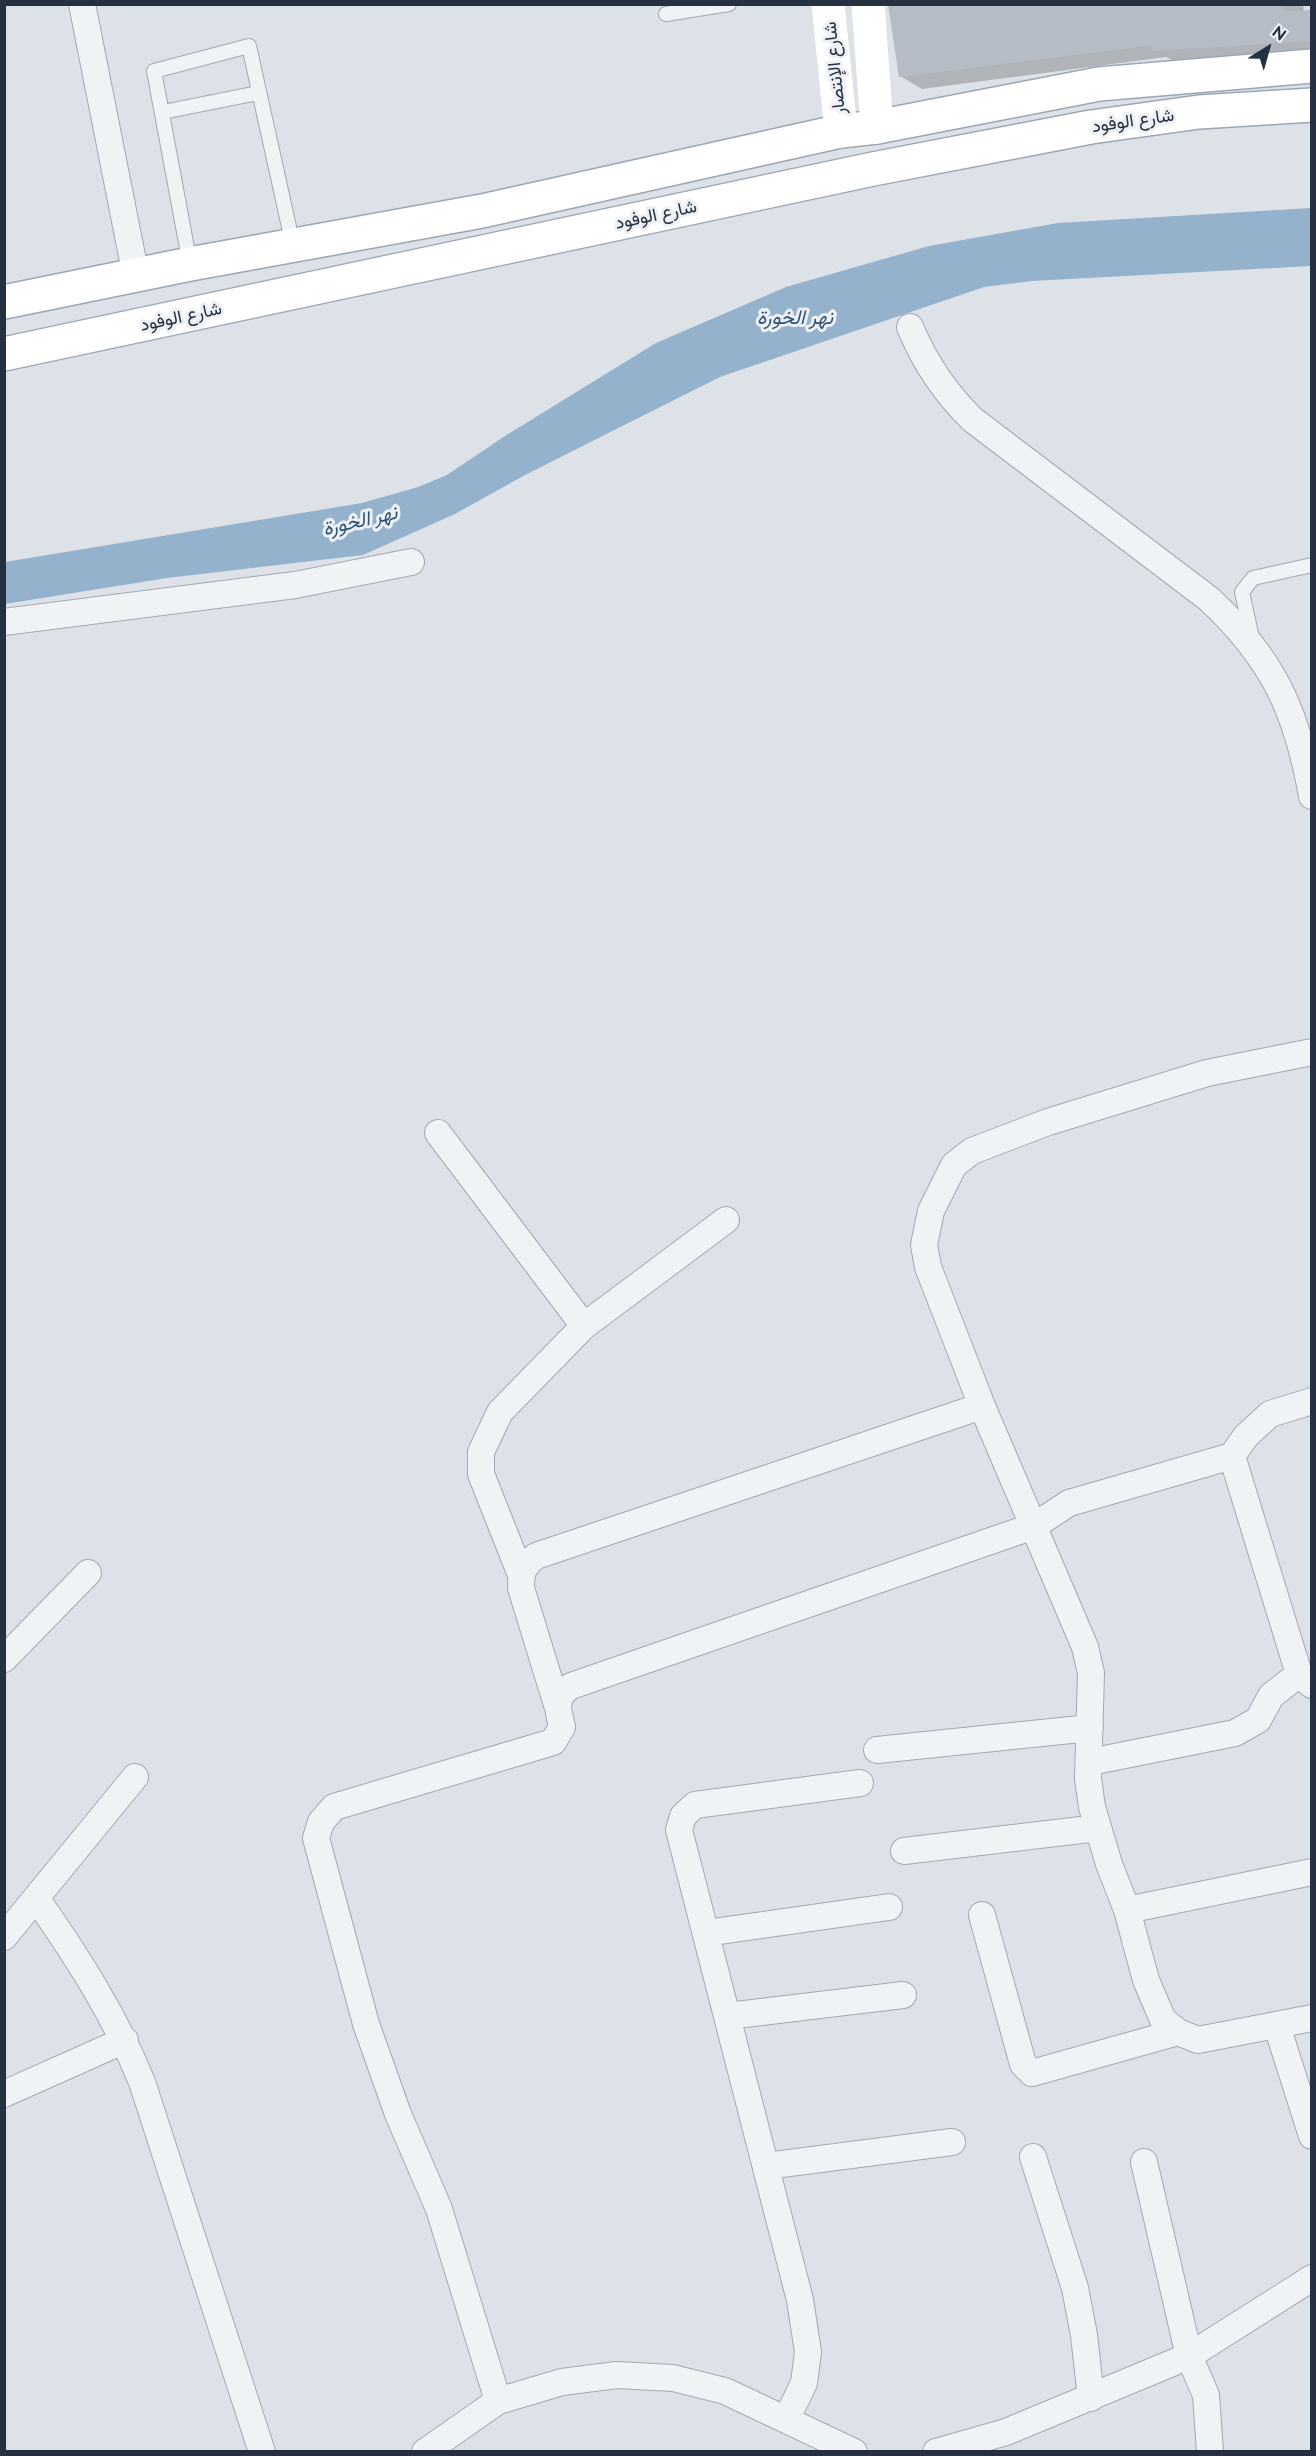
<!DOCTYPE html>
<html>
<head>
<meta charset="utf-8">
<style>
  body { margin:0 }
  #map { position:relative; width:1316px; height:2456px; overflow:hidden; background:#dde2e8; font-family:Raleway,sans-serif }
  canvas { display:block }
  .frame { position:absolute; inset:0; border:6px solid #253140; pointer-events:none }
  .north { position:absolute; left:1238px; top:18px; width:60px; height:60px; -webkit-text-stroke:4px #edf1f6; paint-order:stroke; rotate:37deg; font-size:16px; font-weight:700; line-height:24px; text-align:center; color:#253140 }
  .north::after { content:''; display:block; margin:auto; width:21px; height:27px; background:#253140; clip-path:polygon(50% 0,100% 100%,50% 72%,0 100%) }
</style>
</head>
<body>
<div id="map">
<canvas width="1316" height="2456"></canvas>
<div class="frame"></div>
<div class="north">N</div>
</div>
<script>
const g = document.querySelector('canvas').getContext('2d');
g.lineJoin = 'round';
function fill(path, color) { g.fillStyle = color; g.fill(path, 'evenodd'); }
function strokePath(path, color, width, dash) { g.strokeStyle = color; g.lineWidth = width; g.lineCap = dash ? 'butt' : 'round'; g.setLineDash(dash || []); g.stroke(path); }
function label(font, color, halo, rows, align = 'center') {
  g.font = font + ' Raleway,Vazirmatn,sans-serif'; g.lineWidth = 6; g.setLineDash([]); g.textBaseline = 'middle'; g.strokeStyle = halo; g.fillStyle = color; for (const [text, x, y, turn = 0] of rows) {
    g.save(); g.translate(x, y); g.rotate((+turn || 0) * Math.PI / 180); g.textAlign = isNaN(turn) ? turn : align; if (halo) g.strokeText(text, 0, 0); g.fillText(text, 0, 0); g.restore();
  }
}
const water = new Path2D(`
  M1311,208V266L1032,281L984,287L720,377L525,475L455,514L363,555L167,578L5,604V562L362,503L418,487L447,475L505,436L656,343L786,287L929,246L1058,223Z`);
const shadow = new Path2D(`
  M889,4H1303L1304,12H1312V55L1175,62L1166,57L922,89L900,76Z`);
const building = new Path2D(`
  M888,4H1283L1284,11L1311,10V41L1152,51V45L899,77Z`);
const lane = new Path2D(`
  M666,14L729,4
  M163,112L258,93
  M190,264L154,71L249,46L293,245
  M1252,638L1242,592L1253,578L1312,565`);
const street = new Path2D(`
  M82,4L136,276
  M910,327C925,363 944,392 973,420L1209,599C1273,659 1297,711 1312,796
  M4,622L295,585L411,562
  M1312,1052L1207,1073L1048,1122L972,1151L954,1165L931,1211L924,1245L928,1267L982,1406L1085,1647L1091,1673L1088,1779L1092,1807L1109,1864L1127,1910L1146,1980L1163,2020L1178,2032L1198,2040L1312,2018
  M438,1133L584,1326
  M1232,1456L1299,1674L1312,1685
  M521,1575L481,1474V1452L500,1412L584,1326L726,1220
  M4,1659L88,1573
  M557,1705L521,1588C521,1572 523,1566 536,1556L982,1406
  M877,1750L1090,1728
  M1090,1762L1235,1733L1258,1720L1271,1696L1299,1674
  M904,1851L1098,1828
  M36,1898C77,1956 115,2016 142,2082L262,2452
  M1127,1910L1312,1872
  M982,1915L1023,2064L1032,2073L1178,2032
  M706,1933L889,1907
  M4,1937L135,1777
  M728,2016L903,1995
  M1277,2026L1312,2136
  M4,2094L125,2040
  M1033,2157L1075,2288L1084,2335L1091,2398
  M1144,2162L1189,2356L1206,2395L1210,2452
  M766,2166L952,2142
  M498,2401L439,2209L398,2114L366,2024L316,1838L321,1822L334,1807L553,1742L562,1727C558,1709 553,1698 571,1686L1034,1526L1069,1503L1232,1456L1246,1436L1270,1414L1312,1401
  M787,2418L804,2383L808,2352L800,2300L679,1830L683,1816L695,1805L860,1783
  M425,2452L498,2401L562,2382L617,2375L673,2378L725,2391L854,2452
  M936,2452L1006,2432L1189,2356L1312,2278`);
const secondary = new Path2D(`
  M828,4L841,131
  M868,4L877,127`);
const primary = new Path2D(`
  M4,302L190,264L482,211L841,131L877,127L1099,84L1312,66
  M4,354L873,169L1091,127L1199,112L1312,105`);
const streetNames = [
  ["شارع الإنتصار",835,68,-96],
  ["شارع الوفود",1133,121,-8],
  ["شارع الوفود",656,215,-12],
  ["شارع الوفود",181,317,-12]
];
const waterNames = [
  ["نهر الخورة",795,318],
  ["نهر الخورة",360,521,-13]
];
fill(water, '#95b2cc');
fill(shadow, '#0003');
fill(building, '#b4bcc6');
strokePath(lane, '#a2a9b2', 16);
strokePath(street, '#a2a9b2', 28);
strokePath(primary, '#9ba7b5', 36);
strokePath(lane, '#f0f3f6', 14);
strokePath(street, '#f0f3f6', 26);
strokePath(secondary, '#fff', 33);
strokePath(primary, '#fff', 33);
label('18px', '#253140', '#edf1f6', streetNames);
label('italic 20px', '#2c5278', '#edf1f6', waterNames);
</script>
</body>
</html>
